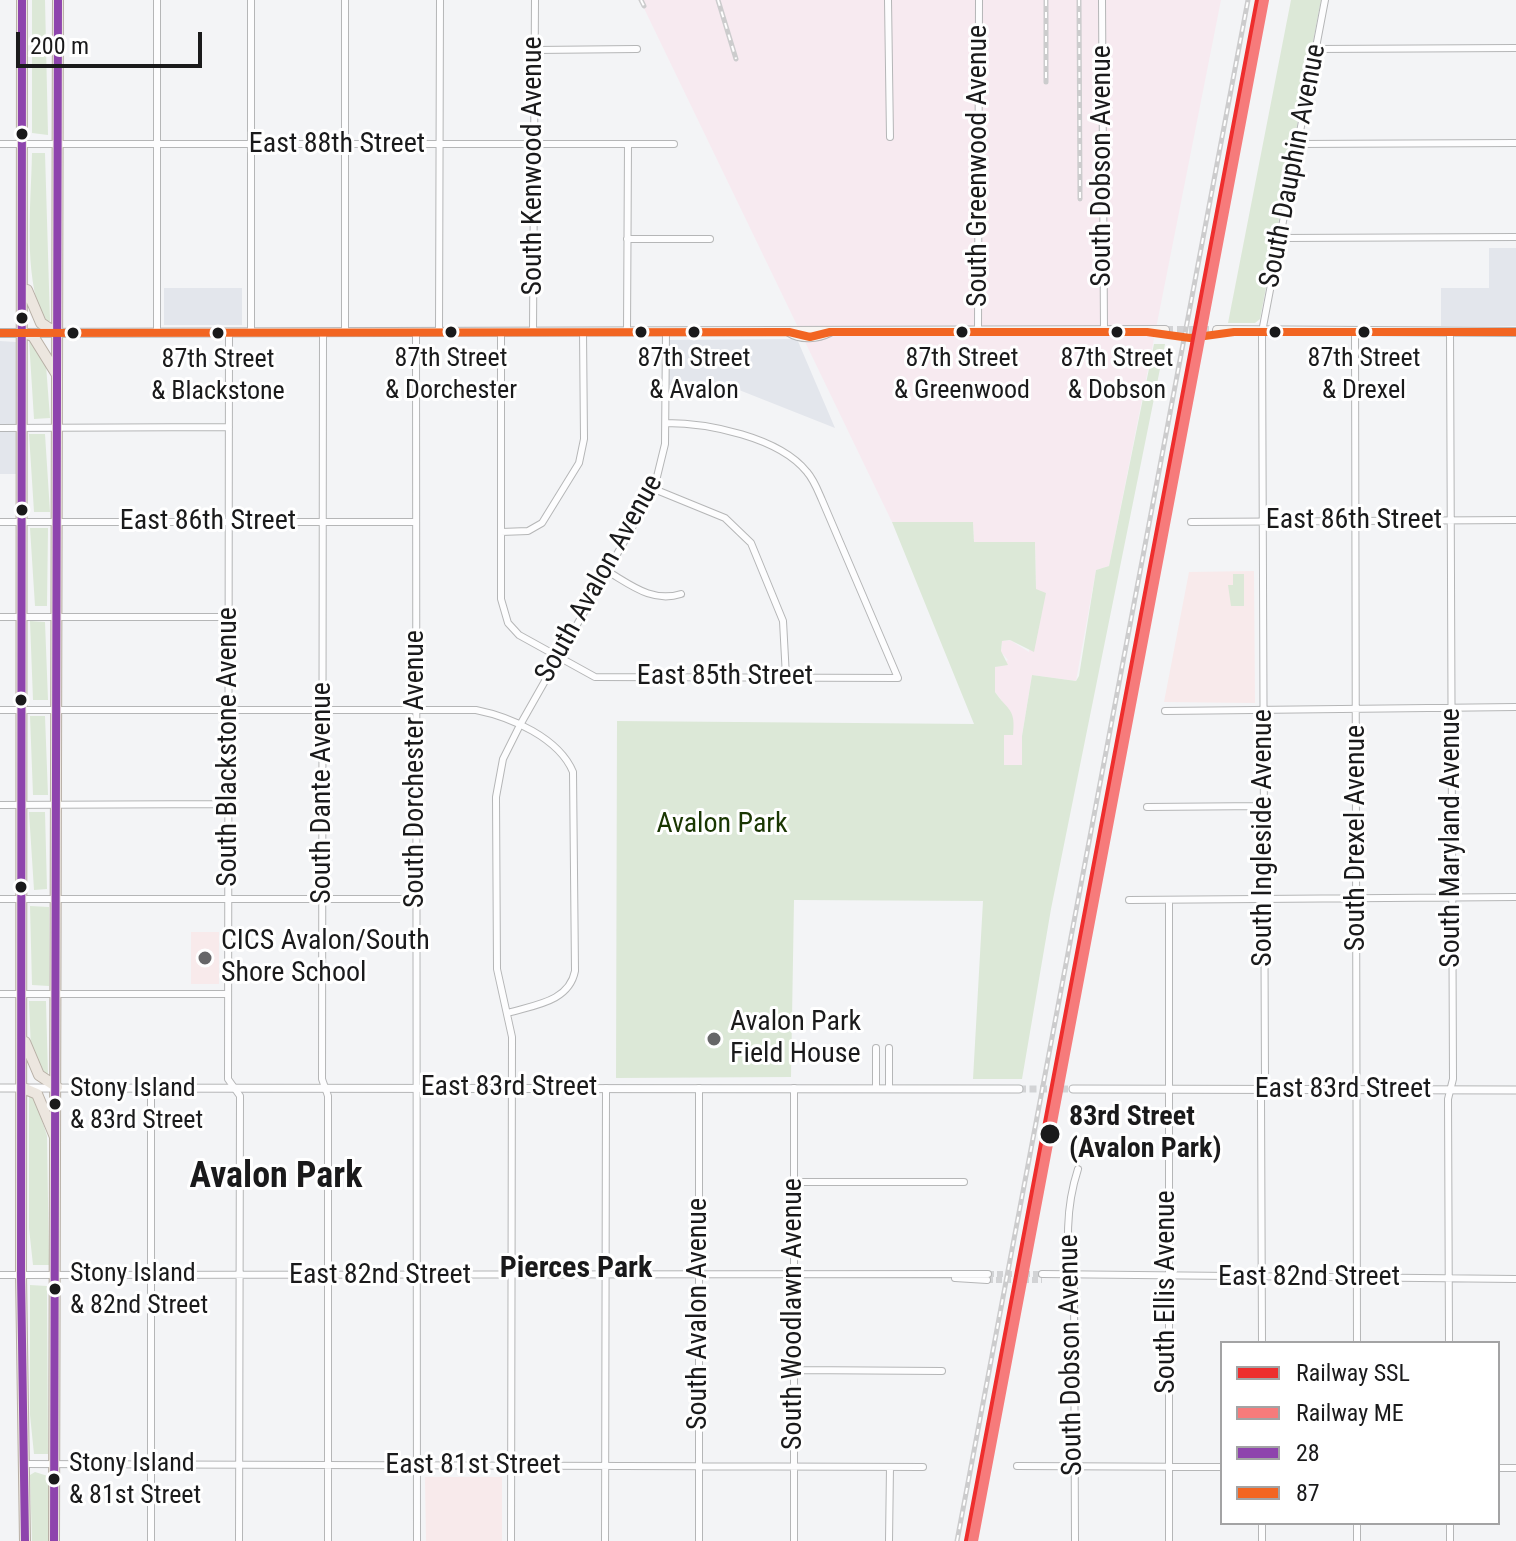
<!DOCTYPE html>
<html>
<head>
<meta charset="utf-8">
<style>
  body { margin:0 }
  #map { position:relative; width:1516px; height:1541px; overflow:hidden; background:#f3f4f6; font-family:"Roboto Condensed",sans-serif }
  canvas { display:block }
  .legend { position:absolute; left:1220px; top:1341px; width:280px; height:184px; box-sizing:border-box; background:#fff; border:2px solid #a3a3a4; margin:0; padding:10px 14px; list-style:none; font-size:24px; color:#1a1a1b }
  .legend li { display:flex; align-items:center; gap:16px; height:40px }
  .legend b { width:40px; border:2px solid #a3a3a4 }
  .scale { position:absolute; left:16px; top:32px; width:186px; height:36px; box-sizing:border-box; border:4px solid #1a1a1b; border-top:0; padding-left:10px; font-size:24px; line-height:28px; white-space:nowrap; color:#1a1a1b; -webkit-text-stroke:6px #fff; paint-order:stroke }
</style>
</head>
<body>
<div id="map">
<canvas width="1516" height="1541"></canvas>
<ul class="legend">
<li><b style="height:10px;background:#ee2e2d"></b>Railway SSL</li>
<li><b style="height:10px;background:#f67b7b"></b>Railway ME</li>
<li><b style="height:10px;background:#8e44ad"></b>28</li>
<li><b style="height:10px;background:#f26522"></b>87</li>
</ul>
<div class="scale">200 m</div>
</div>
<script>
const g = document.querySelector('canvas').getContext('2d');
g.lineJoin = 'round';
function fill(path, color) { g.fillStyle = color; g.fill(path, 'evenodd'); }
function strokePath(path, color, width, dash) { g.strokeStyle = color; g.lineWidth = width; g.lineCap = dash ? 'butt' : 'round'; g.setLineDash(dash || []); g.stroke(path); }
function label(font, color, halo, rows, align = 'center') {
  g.font = font + ' "Roboto Condensed",sans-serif'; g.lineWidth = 6; g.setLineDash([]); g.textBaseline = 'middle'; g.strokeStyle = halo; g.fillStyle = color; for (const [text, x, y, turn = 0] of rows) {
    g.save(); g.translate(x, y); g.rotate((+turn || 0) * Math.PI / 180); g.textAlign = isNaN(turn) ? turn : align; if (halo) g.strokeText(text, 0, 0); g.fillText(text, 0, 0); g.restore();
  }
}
const built = new Path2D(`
  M1489,248H1516V326H1441V288H1489Z
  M164,288H242V325H164Z
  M797,339L835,428L729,386L667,385V340Z
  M0,341L16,342V474H0Z`);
const industrial = new Path2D(`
  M640,0H1221L1109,566L1096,570L1076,681L1032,675L1022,736L1023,765H1004L1002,701L995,692V667L1008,660L1001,652L1002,641L1010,640L1029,652L1036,589L1035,542H974L973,522H892Z`);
const education = new Path2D(`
  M1254,571L1255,703L1164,702L1189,572Z
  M191,932H219V984H191Z
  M425,1477H502V1541H426Z`);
const green = new Path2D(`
  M32,0H45L48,135L32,133Z
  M1291,0H1321L1260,319L1255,323H1228Z
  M32,153H45L50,321H43C23,270 31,207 32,153Z
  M29,340L34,341L46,365L50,418L34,419Z
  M1154,344H1165L1051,909L1022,1079H973L983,901L794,900L791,1077L616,1078L617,721L974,724L892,522H973L974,542H1035L1036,589L1046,593L1034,652L1010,640L1002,641L1001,651L1008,665L995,667V692C1008,711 1016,708 1013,735H1004V765H1022V736L1032,675L1076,681L1079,676L1096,570L1109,566Z
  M29,434H45L50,512H34Z
  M30,528H48L47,606H35Z
  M1233,574H1244V606H1231L1228,585H1233Z
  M30,621L45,622L48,700H33Z
  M30,716H45L48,795H33Z
  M29,812H45L47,889L34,890Z
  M30,906L49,907V986L32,985Z
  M29,1001H46L48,1076H43L31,1050Z
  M29,1097H35L47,1136L49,1265H33L29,1228Z
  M30,1285L47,1286L48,1454H34L30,1415Z
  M35,1472L51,1477L50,1541H32L30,1475Z`);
const minorTunnel = new Path2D(`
  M988,1274H1042
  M987,1280H1042`);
const tertiaryTunnel = new Path2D(`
  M1019,1089H1073`);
const secondaryTunnel = new Path2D(`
  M1165,330H1217`);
const minor = new Path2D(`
  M888,0L890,137
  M1102,0L1104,331
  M1316,49L1516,48
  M535,50L637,49
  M0,144H674
  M1298,144L1516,143
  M1280,238L1516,237
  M627,239H710
  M157,332V0
  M229,332L228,1079L240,1096L239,1541
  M251,332V0
  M323,332L322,1079L328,1096V1541
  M345,332V0
  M416,332L417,1541
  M439,332L440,0
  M501,332V599L508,623L519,635L595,677L898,678L822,500C818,491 814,480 807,472C779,437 708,423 666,423
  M533,332L535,0
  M627,332L628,144
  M978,332L979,0
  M1355,332L1357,1343
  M0,428L229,427
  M654,489L725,518L751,543L783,621L786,677
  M0,522H416
  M1191,522L1516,520
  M501,532L528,531L542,523L579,463L584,439L583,332
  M607,571C631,585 652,603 681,594
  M0,617H229
  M0,710H476C511,717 559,738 573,772L575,971C569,1002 534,1005 508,1013
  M1165,711L1516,707
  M0,805L229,804
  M1147,807L1264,806
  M0,899H416
  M1129,900L1516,897
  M0,994H228
  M699,1088V1541
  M876,1088V1048
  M889,1088V1048
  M794,1182H964
  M1042,1274L1516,1279
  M0,1275L988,1274
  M955,1278L987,1280
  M1262,1343L1261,1099L1265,1079L1262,332L1325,0
  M1449,1343L1448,1099L1453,1079L1450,332
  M794,1370L942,1371
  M24,1464L923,1467
  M1017,1466L1222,1467
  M1498,1468H1516
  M1262,1523V1541
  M1357,1523V1541
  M1450,1523V1541
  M151,1541V1087
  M511,1541L512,1037L497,969L496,797L503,759L520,725L654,489L665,444L666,332
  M605,1541L606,1088
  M794,1541V1088
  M889,1541L890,1467
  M1075,1541L1074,1285C1065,1248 1066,1206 1078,1169
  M1169,1541V900`);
const tertiary = new Path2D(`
  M0,1088L1019,1089
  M1073,1089L1516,1090`);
const secondary = new Path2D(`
  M1217,330L1516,332
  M789,332C801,340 818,338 830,332
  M0,333L1165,330`);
const trunk = new Path2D(`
  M22,0L21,1275L25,1541
  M27,290L41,323L56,333
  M24,333L33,336L56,373
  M25,1042L39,1075L57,1087
  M23,1088L37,1094L55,1137
  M54,1541L58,0`);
const rail = new Path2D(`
  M641,0L644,6
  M718,0L736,59
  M1046,0V82
  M1079,0L1080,199
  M957,1541L1248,0`);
const bus1 = new Path2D(`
  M22,0L21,1275L25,1541
  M54,1541L58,0`);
const bus2 = new Path2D(`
  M0,333L789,332L810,337L830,332H1147L1190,338L1234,332H1516`);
const rail1 = new Path2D(`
  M969,1541L1260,0`);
const rail2 = new Path2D(`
  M973,1541L1264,0`);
const markers = [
  [22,134,7,"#1a1a1b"],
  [22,318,7,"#1a1a1b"],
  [451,332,7,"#1a1a1b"],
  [641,332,7,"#1a1a1b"],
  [694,332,7,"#1a1a1b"],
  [962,332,7,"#1a1a1b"],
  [1117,332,7,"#1a1a1b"],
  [1275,332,7,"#1a1a1b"],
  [1364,332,7,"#1a1a1b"],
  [73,333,7,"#1a1a1b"],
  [218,333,7,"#1a1a1b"],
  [22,510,7,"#1a1a1b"],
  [21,700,7,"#1a1a1b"],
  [21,887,7,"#1a1a1b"],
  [205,958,8,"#666668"],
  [714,1039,8,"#666668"],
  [55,1104,7,"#1a1a1b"],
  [1050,1134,11,"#1a1a1b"],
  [55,1289,7,"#1a1a1b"],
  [54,1479,7,"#1a1a1b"]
];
const busNames = [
  ["87th Street",451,359],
  ["& Dorchester",451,391],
  ["87th Street",694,359],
  ["& Avalon",694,391],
  ["87th Street",962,359],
  ["& Greenwood",962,391],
  ["87th Street",1117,359],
  ["& Dobson",1117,391],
  ["87th Street",1364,359],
  ["& Drexel",1364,391],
  ["87th Street",218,360],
  ["& Blackstone",218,392],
  ["Stony Island",70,1089,"left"],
  ["& 83rd Street",70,1121,"left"],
  ["Stony Island",70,1274,"left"],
  ["& 82nd Street",70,1306,"left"],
  ["Stony Island",69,1464,"left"],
  ["& 81st Street",69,1496,"left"]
];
const streetNames = [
  ["East 88th Street",337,145],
  ["South Kenwood Avenue",534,166,-90],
  ["South Greenwood Avenue",979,166,-90],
  ["South Dobson Avenue",1103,166,-90],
  ["South Dauphin Avenue",1294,166,-79],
  ["East 86th Street",1354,521],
  ["East 86th Street",208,522],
  ["South Avalon Avenue",600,579,-61],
  ["East 85th Street",725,677],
  ["South Blackstone Avenue",229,747,-90],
  ["South Dorchester Avenue",416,769,-90],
  ["South Dante Avenue",323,793,-90],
  ["South Ingleside Avenue",1264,838,-90],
  ["South Drexel Avenue",1357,838,-90],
  ["South Maryland Avenue",1452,838,-90],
  ["East 83rd Street",509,1088],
  ["East 83rd Street",1343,1090],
  ["East 82nd Street",380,1276],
  ["East 82nd Street",1309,1278],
  ["South Ellis Avenue",1167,1292,-90],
  ["South Avalon Avenue",699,1314,-90],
  ["South Woodlawn Avenue",794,1314,-90],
  ["South Dobson Avenue",1072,1355,-91],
  ["East 81st Street",473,1466]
];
const parkNames = [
  ["Avalon Park",722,825]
];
const poiNames = [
  ["CICS Avalon/South",221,942],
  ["Shore School",221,974],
  ["Avalon Park",730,1023],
  ["Field House",730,1055]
];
const stopNames = [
  ["83rd Street",1069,1118],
  ["(Avalon Park)",1069,1150]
];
const neighbourhoodNames = [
  ["Pierces Park",576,1269]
];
const districtNames = [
  ["Avalon Park",276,1178]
];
fill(built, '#e3e6ec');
fill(industrial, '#f7eaf0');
fill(education, '#f8eaeb');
fill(green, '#dce8d7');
strokePath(minorTunnel, '#d2d3d5', 6, [6, 3]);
strokePath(tertiaryTunnel, '#d2d3d5', 7, [7, 3.5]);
strokePath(secondaryTunnel, '#d2d3d5', 8, [8, 4]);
strokePath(minor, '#b5b6b7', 8);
strokePath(tertiary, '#b5b6b7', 9);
strokePath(secondary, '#b5b6b7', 10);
strokePath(trunk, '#b8b0a6', 12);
strokePath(minor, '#fdfdfe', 6);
strokePath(tertiary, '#fdfdfe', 7);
strokePath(secondary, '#f7f5f2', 8);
strokePath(trunk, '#ece6df', 10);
strokePath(rail, '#cccccd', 5);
strokePath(rail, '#fff', 2, [6]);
strokePath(bus1, '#8e44ad', 8);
strokePath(bus2, '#f26522', 8);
strokePath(rail1, '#ee2e2d', 10);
strokePath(rail2, '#f67b7b', 10);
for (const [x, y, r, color] of markers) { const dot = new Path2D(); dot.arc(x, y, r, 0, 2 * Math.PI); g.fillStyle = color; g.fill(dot); strokePath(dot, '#fff', 3); }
label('26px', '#1a1a1b', '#fff', busNames);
label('28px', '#1a1a1b', '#fff', streetNames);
label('28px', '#193601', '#fff', parkNames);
label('28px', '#1a1a1b', '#fff', poiNames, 'left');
label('bold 28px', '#1a1a1b', '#fff', stopNames, 'left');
label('bold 30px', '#1a1a1b', '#fff', neighbourhoodNames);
label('bold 36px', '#1a1a1b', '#fff', districtNames);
</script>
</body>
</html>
